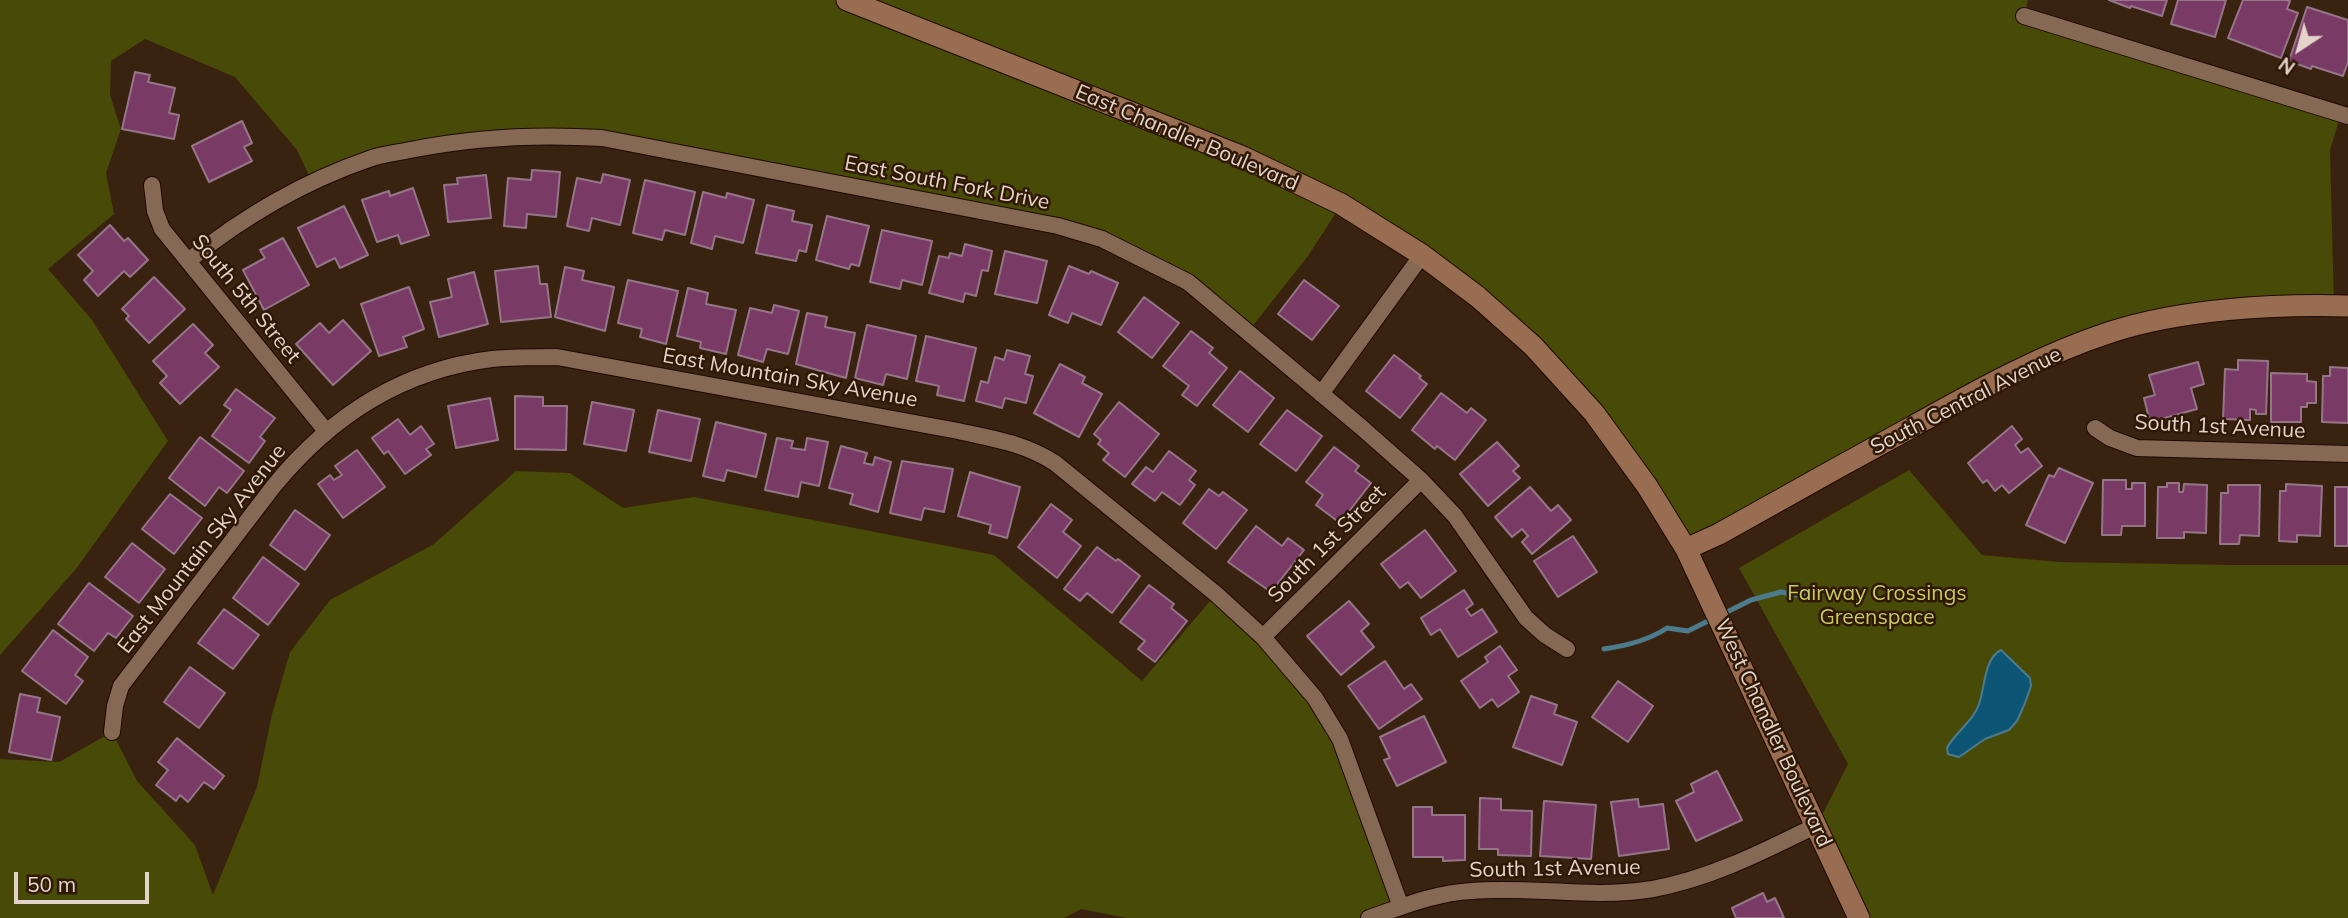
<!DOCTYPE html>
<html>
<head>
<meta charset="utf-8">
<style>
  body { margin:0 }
  #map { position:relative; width:2348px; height:918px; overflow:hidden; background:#39220f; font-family:Mulish,sans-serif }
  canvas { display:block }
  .north { position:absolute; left:2264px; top:14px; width:70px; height:70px; -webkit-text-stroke:5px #2f1806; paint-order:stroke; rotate:216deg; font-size:19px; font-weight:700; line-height:28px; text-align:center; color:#e3d3c8 }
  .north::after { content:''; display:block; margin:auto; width:24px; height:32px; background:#e3d3c8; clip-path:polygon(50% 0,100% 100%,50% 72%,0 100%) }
  .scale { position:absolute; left:14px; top:872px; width:135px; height:32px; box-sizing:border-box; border:4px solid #e3d3c8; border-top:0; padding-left:9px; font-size:21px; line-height:24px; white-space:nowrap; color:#e3d3c8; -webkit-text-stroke:5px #2f1806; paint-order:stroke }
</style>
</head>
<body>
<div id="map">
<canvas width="2348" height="918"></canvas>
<div class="north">N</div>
<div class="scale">50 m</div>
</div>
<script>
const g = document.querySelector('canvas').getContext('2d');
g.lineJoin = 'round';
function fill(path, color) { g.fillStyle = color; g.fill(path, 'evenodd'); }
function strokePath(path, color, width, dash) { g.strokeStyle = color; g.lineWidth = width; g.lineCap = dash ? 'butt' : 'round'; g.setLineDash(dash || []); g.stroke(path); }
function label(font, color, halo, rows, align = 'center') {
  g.font = font + ' Mulish,sans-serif'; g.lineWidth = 5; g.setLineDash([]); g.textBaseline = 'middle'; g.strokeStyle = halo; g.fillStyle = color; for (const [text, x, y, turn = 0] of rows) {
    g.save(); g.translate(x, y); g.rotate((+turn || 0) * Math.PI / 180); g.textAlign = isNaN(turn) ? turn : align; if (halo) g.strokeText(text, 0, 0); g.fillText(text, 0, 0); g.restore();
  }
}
const green = new Path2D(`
  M0,0H2028L2025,16L2341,114L2330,150L2334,306L2112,331L1686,549L1533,346L1341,205L1308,256L1247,333L1188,282L1102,239L602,138L428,146L312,182L297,150L235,77L145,39L111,61L110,95L121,129L106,173L114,214L48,269L92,320L168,441L76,569L0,655Z
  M1909,470L1982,555L2059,562L2230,565H2348V918H1859L1817,825L1848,764L1739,568Z
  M516,471L570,473L623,508L694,497L994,555L1142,681L1216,594L1315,698L1401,907L1369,918H1127L1081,909L1064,918H0V759L59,762L112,732L137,781L195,845L213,895L257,787L272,714L290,652L330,600L434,544Z`);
const water = new Path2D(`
  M2001,650L2030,678L2031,686L2025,703L2017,721L2009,730L1985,739L1959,757L1948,754L1947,748C1955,732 1973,722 1979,704C1985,688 1984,658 2001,650Z`);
const stream = new Path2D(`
  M1721,615L1751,600L1781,592L1808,597
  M1604,649C1625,646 1649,640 1667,628L1688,631L1712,619`);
const building = new Path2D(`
  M2109,0H2167L2162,16L2131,6L2130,8Z
  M2178,0H2226L2215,37L2171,24Z
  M2243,0H2286L2290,1L2287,9L2298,13L2281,58L2228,38Z
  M2307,7L2348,20V62L2343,76L2312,66L2311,69L2289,61Z
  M135,72L150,75L148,82L175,88L169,113L179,115L174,139L122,129Z
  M242,121L252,143L244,147L252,161L209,182L192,146Z
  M532,170L560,172L556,217L527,214L526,228L504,226L508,178L531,180Z
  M603,174L630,180L620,225L592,218L589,231L567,226L577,178L601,183Z
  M486,175L491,218L448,222L444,185L458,184L457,178Z
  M645,180L695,192L685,235L665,230L662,240L633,233Z
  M413,188L429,235L401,244L398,235L377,242L362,200L389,191L390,196Z
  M703,192L726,198L727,193L754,200L743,243L715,236L712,249L691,243Z
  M767,205L794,211L792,221L812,225L806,252L799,250L796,261L756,253Z
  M344,206L368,255L340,268L335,258L317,267L298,228Z
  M827,216L869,226L859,266L851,264L849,269L816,260Z
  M110,225L124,241L128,238L148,260L130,277L124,271L98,296L84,280L93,271L78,255Z
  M882,230L932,241L922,285L902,280L900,289L870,282Z
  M283,238L309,285L264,310L243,270L265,258L260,250Z
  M965,244L992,251L988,271L982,270L976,296L965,293L963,302L929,293L939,256L949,258L950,253L962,256Z
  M1005,251L1047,261L1037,303L995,294Z
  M538,266L540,284H547L551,317L501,322L495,271Z
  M1069,266L1089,274L1091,271L1118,283L1101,325L1072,313L1068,323L1049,315Z
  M565,267L584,271L582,280L614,287L605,331L555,317Z
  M474,272L488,324L439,337L430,302L452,297L448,279Z
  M154,277L185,309L149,343L126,319L129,316L122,309Z
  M628,280L678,291L666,344L640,337L642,329L618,323Z
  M1304,280L1339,306L1312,340L1278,314Z
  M409,287L424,329L403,337L407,347L379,356L361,304Z
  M688,288L708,293L706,304L736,310L726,354L700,348L701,342L677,336Z
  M1144,297L1179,323L1152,358L1118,332Z
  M774,305L799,311L788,354L767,349L763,362L738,355L750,308L772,313Z
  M807,313L827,317L825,327L855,333L846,378L796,364Z
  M343,320L371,351L333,385L296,344L320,323L329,333Z
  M193,324L213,345L205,353L219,367L180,404L160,383L167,376L153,361Z
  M867,325L916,336L907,379L886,374L883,385L855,378Z
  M1191,331L1213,348L1209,353L1227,368L1197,406L1182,395L1189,386L1163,366Z
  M926,336L976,348L964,401L937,395L939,386L916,381Z
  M1007,350L1030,356L1025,374L1033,376L1026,403L1005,398L1002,408L976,401L981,381L988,383L995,357L1004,360Z
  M1394,355L1421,376L1419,378L1427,384L1400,418L1366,391Z
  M2238,360L2268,361L2266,414H2256V410L2250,409V420L2223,419L2225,369L2238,370Z
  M2198,362L2204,384L2191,388L2197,409L2150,422L2144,398L2155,395L2149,375Z
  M1060,364L1085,377L1082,383L1102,394L1079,437L1034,413Z
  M2330,367L2348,368V423L2322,422L2323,376H2330Z
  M1240,371L1274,398L1248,432L1213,405Z
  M2271,373L2307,374V381L2316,382V403H2307V407H2301V422H2271Z
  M236,389L275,418L260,437L265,441L249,463L212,436L231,410L224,405Z
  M1441,393L1467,413L1471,408L1486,420L1455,460L1437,446L1435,449L1412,430Z
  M515,396L543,397V406H567L566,450L515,449Z
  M490,398L498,440L456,448L448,406Z
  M592,402L634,410L626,451L584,444Z
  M1119,402L1159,434L1125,477L1103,460L1109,453L1098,444L1101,440L1094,434Z
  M658,410L700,419L691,461L649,452Z
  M1287,410L1322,436L1296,471L1260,444Z
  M398,419L410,435L421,426L434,444L426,449L431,455L405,474L388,451L384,454L372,438Z
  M716,422L766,434L756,477L727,470L724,481L703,476Z
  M2012,426L2022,439L2015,445L2021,453L2028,448L2042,466L2009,493L2002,485L1995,491L1987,480L1983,483L1968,463Z
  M200,437L244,471L227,493L219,487L205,506L169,478Z
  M777,438L793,441L791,448L805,450L807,438L828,442L819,486L801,482L798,497L765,490Z
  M1497,442L1519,466L1513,471L1520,478L1488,506L1460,474Z
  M841,446L867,453L864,463L873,465L875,457L891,462L878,512L850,504L853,494L829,488Z
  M1334,447L1359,466L1355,471L1371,483L1340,523L1316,505L1323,495L1306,482Z
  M357,450L385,487L343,518L318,484L330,475L334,480L342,475L335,466Z
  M1169,451L1196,471L1189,480L1195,485L1180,505L1162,492L1155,501L1132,484L1146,467L1153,472Z
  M902,461L953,469L944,512L924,508L921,520L890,513Z
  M2059,468L2093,483L2065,543L2026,525L2049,475L2054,477Z
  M970,472L1020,487L1007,538L989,533L991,525L958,516Z
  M2103,480H2126V489H2132V483H2145V526H2122L2121,535H2102Z
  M2167,483H2179V492H2183L2184,484L2207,485L2206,533L2184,532V538H2157L2158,487H2167Z
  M2286,484L2322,486L2320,536L2297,535V542L2279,541L2280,491H2286Z
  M2228,485H2260L2259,536L2240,535L2239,544H2220L2221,493H2228Z
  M1530,487L1551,511L1558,505L1571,520L1532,554L1522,542L1528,536L1522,529L1512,537L1495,517Z
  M2335,487H2348V546H2335Z
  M1209,489L1219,496L1223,492L1247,510L1216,549L1183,523Z
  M170,494L202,518L174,554L142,529Z
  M1051,504L1072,520L1063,532L1081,546L1057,578L1018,547Z
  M295,510L330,535L305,570L270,545Z
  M1256,526L1282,546L1288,538L1304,550L1271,592L1228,562Z
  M1425,530L1456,571L1421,598L1408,582L1400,588L1381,564Z
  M1573,536L1597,572L1558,597L1534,561Z
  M132,543L165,569L139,603L105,577Z
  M1097,547L1116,561L1118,559L1140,576L1112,613L1087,593L1080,601L1064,589Z
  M263,557L299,584L268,625L233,598Z
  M89,583L133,616L116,638L108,633L94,651L58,624Z
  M1149,585L1174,604L1171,608L1187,621L1155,662L1138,649L1145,641L1120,622Z
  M1464,590L1473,604L1466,609L1471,616L1482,609L1497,632L1458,657L1440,629L1431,635L1421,618Z
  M1349,601L1369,624L1361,631L1374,647L1341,675L1307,636Z
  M224,609L259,635L233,669L198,643Z
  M53,630L88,657L75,675L83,681L66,704L22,671Z
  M1500,646L1517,670L1508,676L1519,692L1498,707L1492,699L1480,708L1461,681L1488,662L1485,657Z
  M1385,661L1404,689L1411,684L1422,699L1379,729L1348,686Z
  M190,667L225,693L199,728L164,702Z
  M1618,681L1653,706L1628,742L1592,717Z
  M20,694L40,698L37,712L60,717L51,760L9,752Z
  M1531,696L1557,705L1554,714L1577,722L1562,765L1513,747Z
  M1424,716L1446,762L1397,786L1384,760L1390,758L1380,737Z
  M177,738L224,776L214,789L204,782L188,802L180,795L176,801L156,785L168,770L158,762Z
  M1717,771L1742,820L1696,841L1676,801L1694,792L1691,784Z
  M1480,798L1501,799V810L1532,811L1531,856L1498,855V849H1479Z
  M1638,799L1639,807L1663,804L1669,849L1619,856L1611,802Z
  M1544,801L1596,805L1591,859L1540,856Z
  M1413,807H1432V815H1465V860L1443,861V857H1413Z
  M1763,893L1767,902L1775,898L1784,918H1736L1732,908Z`);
const street = new Path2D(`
  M2024,16L2348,116
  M152,185L155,211L162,229L326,431
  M188,261C243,217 302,182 369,159C382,154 397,153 410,150C474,137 537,134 602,138L1058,226L1102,239L1188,282L1361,427L1421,480L1455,516L1526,618L1545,635L1567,649
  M1321,394L1422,255
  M2095,428L2110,438L2137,448L2348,454
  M1263,637L1421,480
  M112,732L115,706L121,686L273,487C329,418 401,370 492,359C513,357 535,357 557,357L958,431C994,439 1024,443 1055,463L1216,594L1263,637L1315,698L1340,739L1401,907
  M1369,918C1404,906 1435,893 1472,891C1532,886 1593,899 1653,889C1712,878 1764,851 1817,825`);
const secondary = new Path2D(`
  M847,0L1243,157L1341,204L1422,255L1478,297L1533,346L1594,413L1647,486L1686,549L1859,918
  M1686,549L1719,534C1783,498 1846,463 1910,428C1975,392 2040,355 2111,332C2182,309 2274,304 2348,306`);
const streetNames = [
  ["East Chandler Boulevard",1187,138,23],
  ["East South Fork Drive",947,183,11],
  ["South 5th Street",246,299,51],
  ["East Mountain Sky Avenue",790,378,10],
  ["South Central Avenue",1966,401,-27],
  ["South 1st Avenue",2220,427,3],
  ["South 1st Street",1327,544,-45],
  ["East Mountain Sky Avenue",202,549,-52],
  ["West Chandler Boulevard",1773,733,65],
  ["South 1st Avenue",1555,869,-1]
];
const parkNames = [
  ["Fairway Crossings",1877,594],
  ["Greenspace",1877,618]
];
fill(green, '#484a08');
fill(water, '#0d5575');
strokePath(water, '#4d7b8e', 2);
strokePath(stream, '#4d7b8e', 5);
fill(building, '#793a65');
strokePath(building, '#957689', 2);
strokePath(street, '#1f0a00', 18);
strokePath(secondary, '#1f0a00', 23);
strokePath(street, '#856955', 16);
strokePath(secondary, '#986d52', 21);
label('21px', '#e3d3c8', '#2f1806', streetNames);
label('21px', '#c7cb5c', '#2f1806', parkNames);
</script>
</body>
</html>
